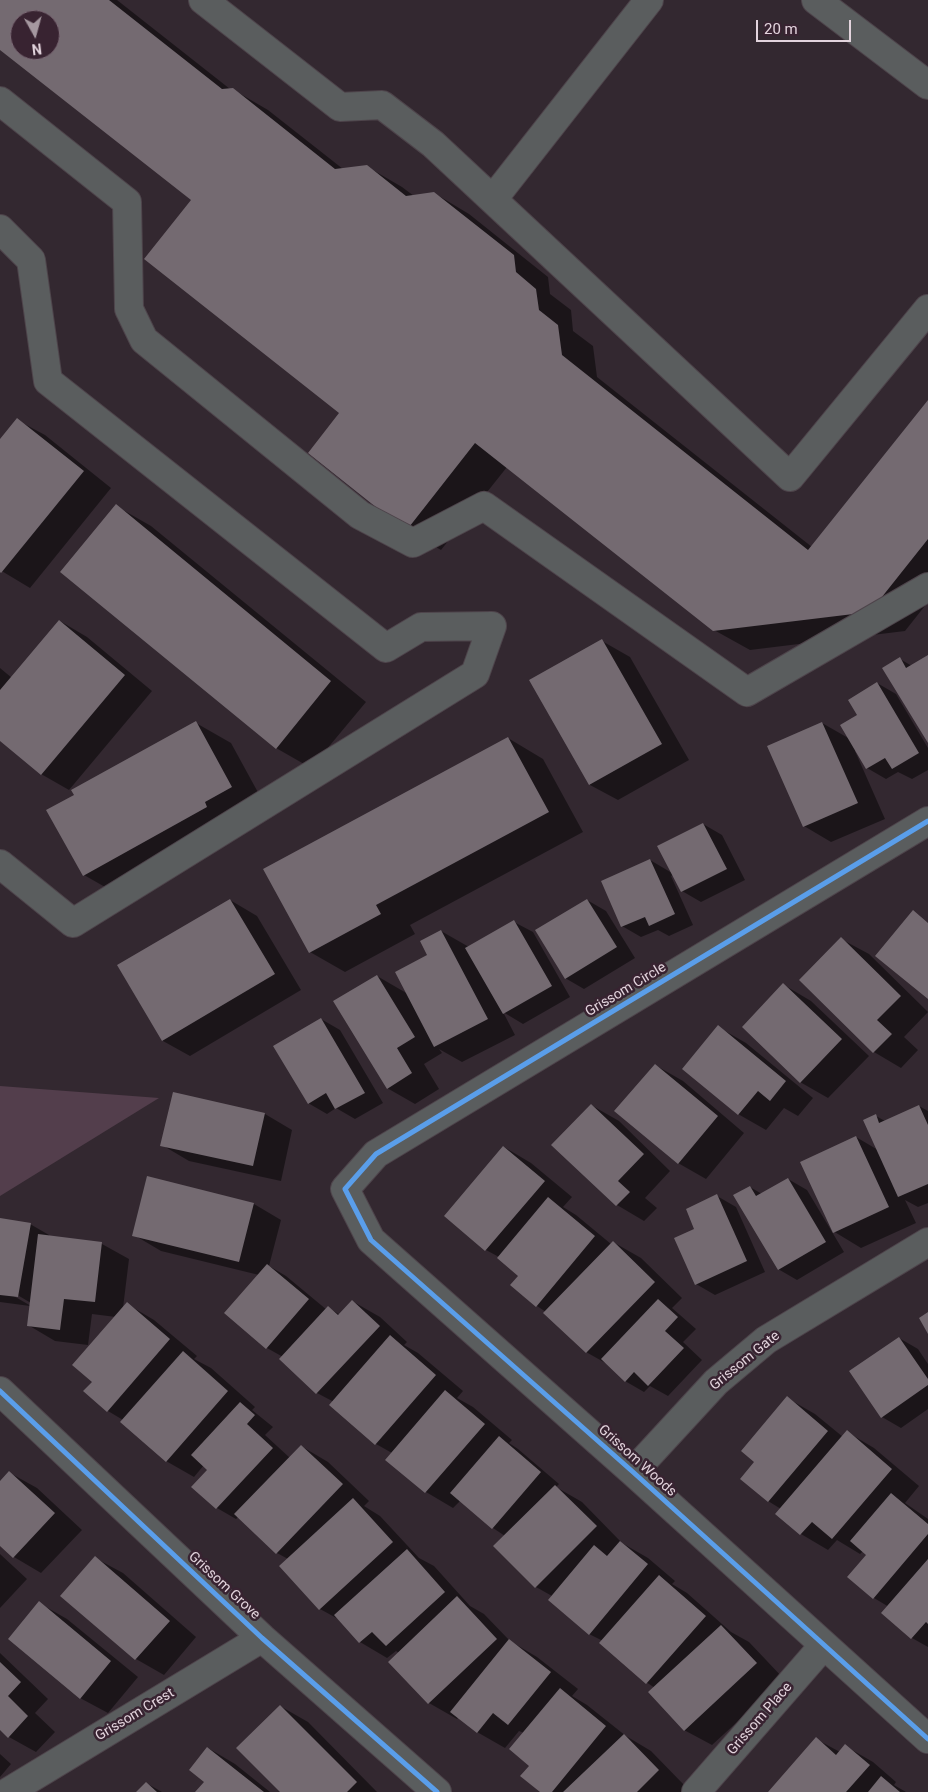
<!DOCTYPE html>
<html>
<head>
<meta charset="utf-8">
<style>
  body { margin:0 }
  #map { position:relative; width:928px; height:1792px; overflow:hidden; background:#332830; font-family:Roboto,sans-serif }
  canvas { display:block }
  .north { position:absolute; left:10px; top:10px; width:50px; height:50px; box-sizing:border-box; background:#382331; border:1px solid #7c6a76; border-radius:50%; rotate:173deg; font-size:14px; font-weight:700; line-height:20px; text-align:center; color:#e3d4dd }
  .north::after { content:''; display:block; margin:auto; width:18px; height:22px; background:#a598a0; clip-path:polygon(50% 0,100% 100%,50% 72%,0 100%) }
  .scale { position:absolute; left:756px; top:20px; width:95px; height:22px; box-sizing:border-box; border:2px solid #e3d4dd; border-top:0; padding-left:6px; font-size:15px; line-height:18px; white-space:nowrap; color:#e3d4dd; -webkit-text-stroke:4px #382331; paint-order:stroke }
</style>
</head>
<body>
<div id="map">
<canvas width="928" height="1792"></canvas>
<div class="north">N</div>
<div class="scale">20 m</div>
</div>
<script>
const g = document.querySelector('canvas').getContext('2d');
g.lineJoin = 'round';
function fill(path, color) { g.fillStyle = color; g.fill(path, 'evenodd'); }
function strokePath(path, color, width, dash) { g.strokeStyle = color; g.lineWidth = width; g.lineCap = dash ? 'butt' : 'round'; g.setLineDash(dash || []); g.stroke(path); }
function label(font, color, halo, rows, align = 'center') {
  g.font = font + ' Roboto,sans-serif'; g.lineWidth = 5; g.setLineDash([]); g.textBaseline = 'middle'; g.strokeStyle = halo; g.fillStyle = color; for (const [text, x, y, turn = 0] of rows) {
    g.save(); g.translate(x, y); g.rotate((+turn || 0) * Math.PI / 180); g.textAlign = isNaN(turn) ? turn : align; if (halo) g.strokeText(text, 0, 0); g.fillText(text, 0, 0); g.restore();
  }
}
const green = new Path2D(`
  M0,1086L159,1098L0,1196Z`);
const shadow = new Path2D(`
  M0,0H117L230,89H232L268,110L343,169L366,166L402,187L414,196L434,193L469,214L548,277L550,294L571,310L573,331L593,346L597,377L812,547L928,402V602L905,631L750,650L714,630L507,467L441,550L406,530L341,413L192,200L0,48ZM20,20H50V50H20Z
  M17,420L45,435L111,488L30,588L0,570V441Z
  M116,506L151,526L366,702L311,768L276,748Z
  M60,621L87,637L152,691L69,790L41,774L0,739V668L12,678Z
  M602,641L630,657L689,760L618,800L590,785L531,681Z
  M928,656V741L900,659L912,666Z
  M877,683L896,694L928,748V770L912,779L898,772L886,779L867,768L856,750L855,751L885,819L831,842L804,826L822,723L850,739L858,715Z
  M196,723L231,743L266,807L119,895L84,875Z
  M508,738L543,759L583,832L410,925L415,934L345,972L310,952Z
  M703,824L722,835L745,880L701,902L682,891L673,875L671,876L693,925L669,936L658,930L641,937L622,926L650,860L672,873Z
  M230,900L257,916L301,990L190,1056L163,1041L118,966Z
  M587,900L606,911L635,958L584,989L565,978Z
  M514,922L533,932L570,997L523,1024L503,1012L515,1035L462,1062L439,1049L442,1053L424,1064L439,1089L415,1104L387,1088L377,976L408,994L441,931L469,947Z
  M841,939L869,954L928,1012L904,1037L918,1050L901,1068L874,1052Z
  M784,985L811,1001L869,1056L828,1098L800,1082Z
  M321,1019L340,1030L383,1103L355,1119L336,1108L327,1114L308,1103Z
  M718,1027L746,1043L813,1098L798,1116L784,1108L766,1130L738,1114Z
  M655,1065L683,1081L744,1133L706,1179L678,1163Z
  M174,1094L265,1114L292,1130L281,1181L189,1161L162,1145Z
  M591,1105L619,1121L670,1171L645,1198L657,1208L644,1221L617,1205Z
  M919,1106L928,1111V1203L918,1207L905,1200L916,1223L861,1248L833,1231L856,1137L878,1150L876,1116L885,1121Z
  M504,1147L531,1163L572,1197L563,1207L576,1215L611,1244L613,1242L641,1258L682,1298L672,1308L696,1329L683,1342L702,1360L668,1396L650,1386L644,1392L625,1381L609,1365L586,1352L546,1312L537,1306L512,1285L520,1276L499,1257L486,1250Z
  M788,1179L807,1190L844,1252L797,1280L778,1269L750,1187L762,1194Z
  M717,1196L736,1207L765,1272L715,1295L696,1284V1229Z
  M254,1204L281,1220L269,1266L286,1276L327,1310L329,1308L340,1315L352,1301L380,1317L407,1342L404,1345L418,1353L463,1391L457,1398L473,1407L512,1440L509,1443L518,1449L559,1484L556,1487L582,1502L622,1543L648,1558L675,1581L672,1584L687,1593L731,1632L749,1642L784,1679L712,1745L684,1730L655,1688L646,1682L603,1641L589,1634L552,1596L536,1587L495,1546L505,1536L493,1528L460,1501L453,1508L426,1492L387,1460L392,1453L376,1444L331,1405L334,1402L317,1393L281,1359L283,1357L267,1348L259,1275L161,1251L134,1235Z
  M0,1219L30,1224L49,1235V1237L102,1244L129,1259L123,1308L127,1304L154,1320L197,1356L194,1359L211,1368L255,1407L252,1410L273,1427L265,1435L290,1458L301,1446L328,1462L369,1501L364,1506L380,1516L419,1558L434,1566L470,1606L484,1614L510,1641L537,1657L578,1689L572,1696L587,1705L626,1736L651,1751L686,1787L681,1792H542L530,1766L524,1733L519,1731L505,1748L477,1732L459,1717L457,1719L429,1703L389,1662L399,1653L396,1651L387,1658L360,1642L340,1620L320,1609L288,1559L277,1553L239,1516L236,1519L217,1508L193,1487L209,1470L204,1465L194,1477L166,1461L123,1420L108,1411L85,1391L93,1382L116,1317L92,1314L88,1345L55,1341L28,1325L30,1306L0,1302ZM14,1293L31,1303V1306L12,1295Z
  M899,1338L918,1349L928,1364V1409L901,1428L882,1417Z
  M787,1398L815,1414L843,1437L847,1432L874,1448L919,1486L905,1503L928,1519V1647L912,1638L889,1607L874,1598L849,1576L868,1555L863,1551L860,1554L837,1540L828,1550L801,1534L777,1514L781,1509L768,1501L756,1462Z
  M10,1473L37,1488L82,1530L41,1573L14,1557L0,1544V1483Z
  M0,1554L27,1579L0,1608Z
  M95,1558L123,1573L196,1637L164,1675L136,1659L62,1596Z
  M39,1603L67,1619L138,1677L108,1713L80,1698Z
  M0,1653L48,1699L35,1713L55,1732L36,1752L9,1737L0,1728Z
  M280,1706L308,1722L377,1792H282Z
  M816,1739L840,1752L845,1746L873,1762L896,1782L894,1785L906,1792H770Z
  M208,1748L235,1764L270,1792H197L206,1781Z
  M0,1754L11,1764L0,1777Z
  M146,1783L162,1792H138Z`);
const building = new Path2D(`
  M0,0H109L222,89L233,88L335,169L367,165L406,196L434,192L514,255L516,272L536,289L539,310L558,325L562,355L808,550L928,400V539L870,612L713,631L475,443L406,531L308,453L339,413L144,259L191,200L0,50ZM20,20H50V50H20Z
  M17,418L84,471L1,573L0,572V439Z
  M116,504L331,681L276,749L60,572Z
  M59,620L125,675L41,775L0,741V690Z
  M602,639L662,744L589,785L529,680Z
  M928,655V743L882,668L900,657L906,668Z
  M877,682L919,753L892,769L885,758L866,769L840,725L857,715L848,700Z
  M196,721L232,787L205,802L207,807L83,876L46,810L74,795L71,790Z
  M822,722L858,803L803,827L767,746Z
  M508,737L549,812L376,905L381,914L309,953L263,869Z
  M703,823L727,869L681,892L657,846Z
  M650,859L675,914L649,926L645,917L621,927L601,881Z
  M230,899L275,974L162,1041L117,965Z
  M587,899L617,947L565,979L535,930Z
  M913,910L928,923V999L875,956Z
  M514,920L552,986L503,1014L465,948Z
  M441,930L488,1019L434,1047L395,972L427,955L420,941Z
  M841,937L901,996L877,1020L892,1034L873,1053L799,980Z
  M377,975L415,1037L397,1048L412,1073L387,1089L333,1001Z
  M783,983L842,1039L800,1083L742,1027Z
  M321,1018L365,1093L335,1109L326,1093L308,1104L273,1046Z
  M718,1025L786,1081L770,1101L758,1091L738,1115L682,1069Z
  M655,1064L718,1116L678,1164L614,1111Z
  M173,1092L265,1113L253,1166L160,1146Z
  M591,1104L644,1154L618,1181L630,1192L616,1206L551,1145Z
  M919,1105L928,1125V1184L898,1197L863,1120L876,1114L879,1123Z
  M856,1136L889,1207L833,1233L800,1162Z
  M503,1146L545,1181L485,1251L444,1216Z
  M147,1176L254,1203L239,1262L132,1236Z
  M788,1178L826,1242L778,1270L733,1195L750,1186L756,1196Z
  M717,1194L747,1261L695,1285L674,1238L694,1229L686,1209Z
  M548,1197L595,1236L536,1307L510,1285L518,1276L497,1258Z
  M0,1218L31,1223L18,1297L0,1295Z
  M38,1234L102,1242L95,1302L64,1299L60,1330L27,1326Z
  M613,1241L655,1282L586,1353L543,1313Z
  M267,1264L309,1299L266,1349L224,1313Z
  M658,1299L678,1317L665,1331L684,1348L648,1386L634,1372L625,1382L601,1359Z
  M352,1300L380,1326L316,1394L279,1359L328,1306L338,1315Z
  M127,1302L170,1339L107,1412L83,1391L92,1382L72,1365Z
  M928,1312V1334L919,1318Z
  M390,1335L436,1375L375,1445L329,1405Z
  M899,1337L928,1379V1385L881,1418L849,1371Z
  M183,1351L228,1391L166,1462L120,1422Z
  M445,1390L485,1424L425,1493L385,1460Z
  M787,1396L828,1431L768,1502L740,1479L754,1462L741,1451Z
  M240,1402L255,1415L247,1424L273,1448L216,1509L191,1487L207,1470L191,1455Z
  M847,1430L892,1469L832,1539L812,1522L800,1535L775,1514Z
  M499,1436L541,1472L492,1529L450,1493Z
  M301,1445L343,1484L276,1554L234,1514Z
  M9,1471L55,1513L13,1558L0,1546V1481Z
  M555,1485L597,1526L535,1588L493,1546Z
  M891,1493L928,1524V1534L873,1599L847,1577L866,1555L850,1541Z
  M353,1498L393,1542L319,1610L279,1566Z
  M620,1541L648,1564L589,1635L548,1600L594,1545L607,1556Z
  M407,1549L445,1592L386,1646L372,1632L359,1643L334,1615Z
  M95,1556L170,1621L135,1660L60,1596Z
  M928,1559V1624L926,1622L911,1639L881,1613Z
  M659,1575L706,1616L646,1684L599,1643Z
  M457,1596L497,1639L428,1704L388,1662Z
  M39,1601L111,1661L80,1699L8,1639Z
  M721,1625L757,1663L684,1731L648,1692Z
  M509,1639L551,1672L508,1725L493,1713L477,1733L450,1712Z
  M0,1662L21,1682L8,1696L28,1716L8,1738L0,1730Z
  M560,1688L606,1726L552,1792H540L520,1776L529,1766L509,1749Z
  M280,1705L357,1782L347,1792H280L236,1748Z
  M624,1734L659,1770L637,1792H563Z
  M816,1737L836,1755L845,1744L870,1765L846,1792H768Z
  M207,1747L264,1792H195L204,1782L189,1770Z
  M881,1776L900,1792H868Z
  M146,1782L157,1792H136Z`);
const minor = new Path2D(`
  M203,0L340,107L382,105L433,144L790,477L928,309
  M816,0L928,85
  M0,101L127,202L129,309L144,340L360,515L413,543L484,506L747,692L928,587
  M493,199L649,0
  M0,229L31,260L48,381L386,648L421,627L492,626L475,674L73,923L0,864
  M928,821L376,1154L345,1189L371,1240L633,1472L928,1739
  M0,1391L262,1638L437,1792
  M633,1472L716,1382L766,1340L928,1242
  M8,1792L262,1638
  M696,1792L824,1645`);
const cycleway = new Path2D(`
  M928,821L376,1154L345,1189L371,1240L633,1472L928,1739
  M0,1391L262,1638L437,1792`);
const streetNames = [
  ["Grissom Circle",626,990,-31],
  ["Grissom Gate",745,1361,-39],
  ["Grissom Woods",637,1461,42],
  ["Grissom Grove",224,1586,43],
  ["Grissom Crest",135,1715,-31],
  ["Grissom Place",760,1719,-49]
];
fill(green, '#533e4c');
fill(shadow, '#0007');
fill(building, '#746a71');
strokePath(minor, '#4e444b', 30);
strokePath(minor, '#5a5d5e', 28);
strokePath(cycleway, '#5a9eea', 5);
label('14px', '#e3d4dd', '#382331', streetNames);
</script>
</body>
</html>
